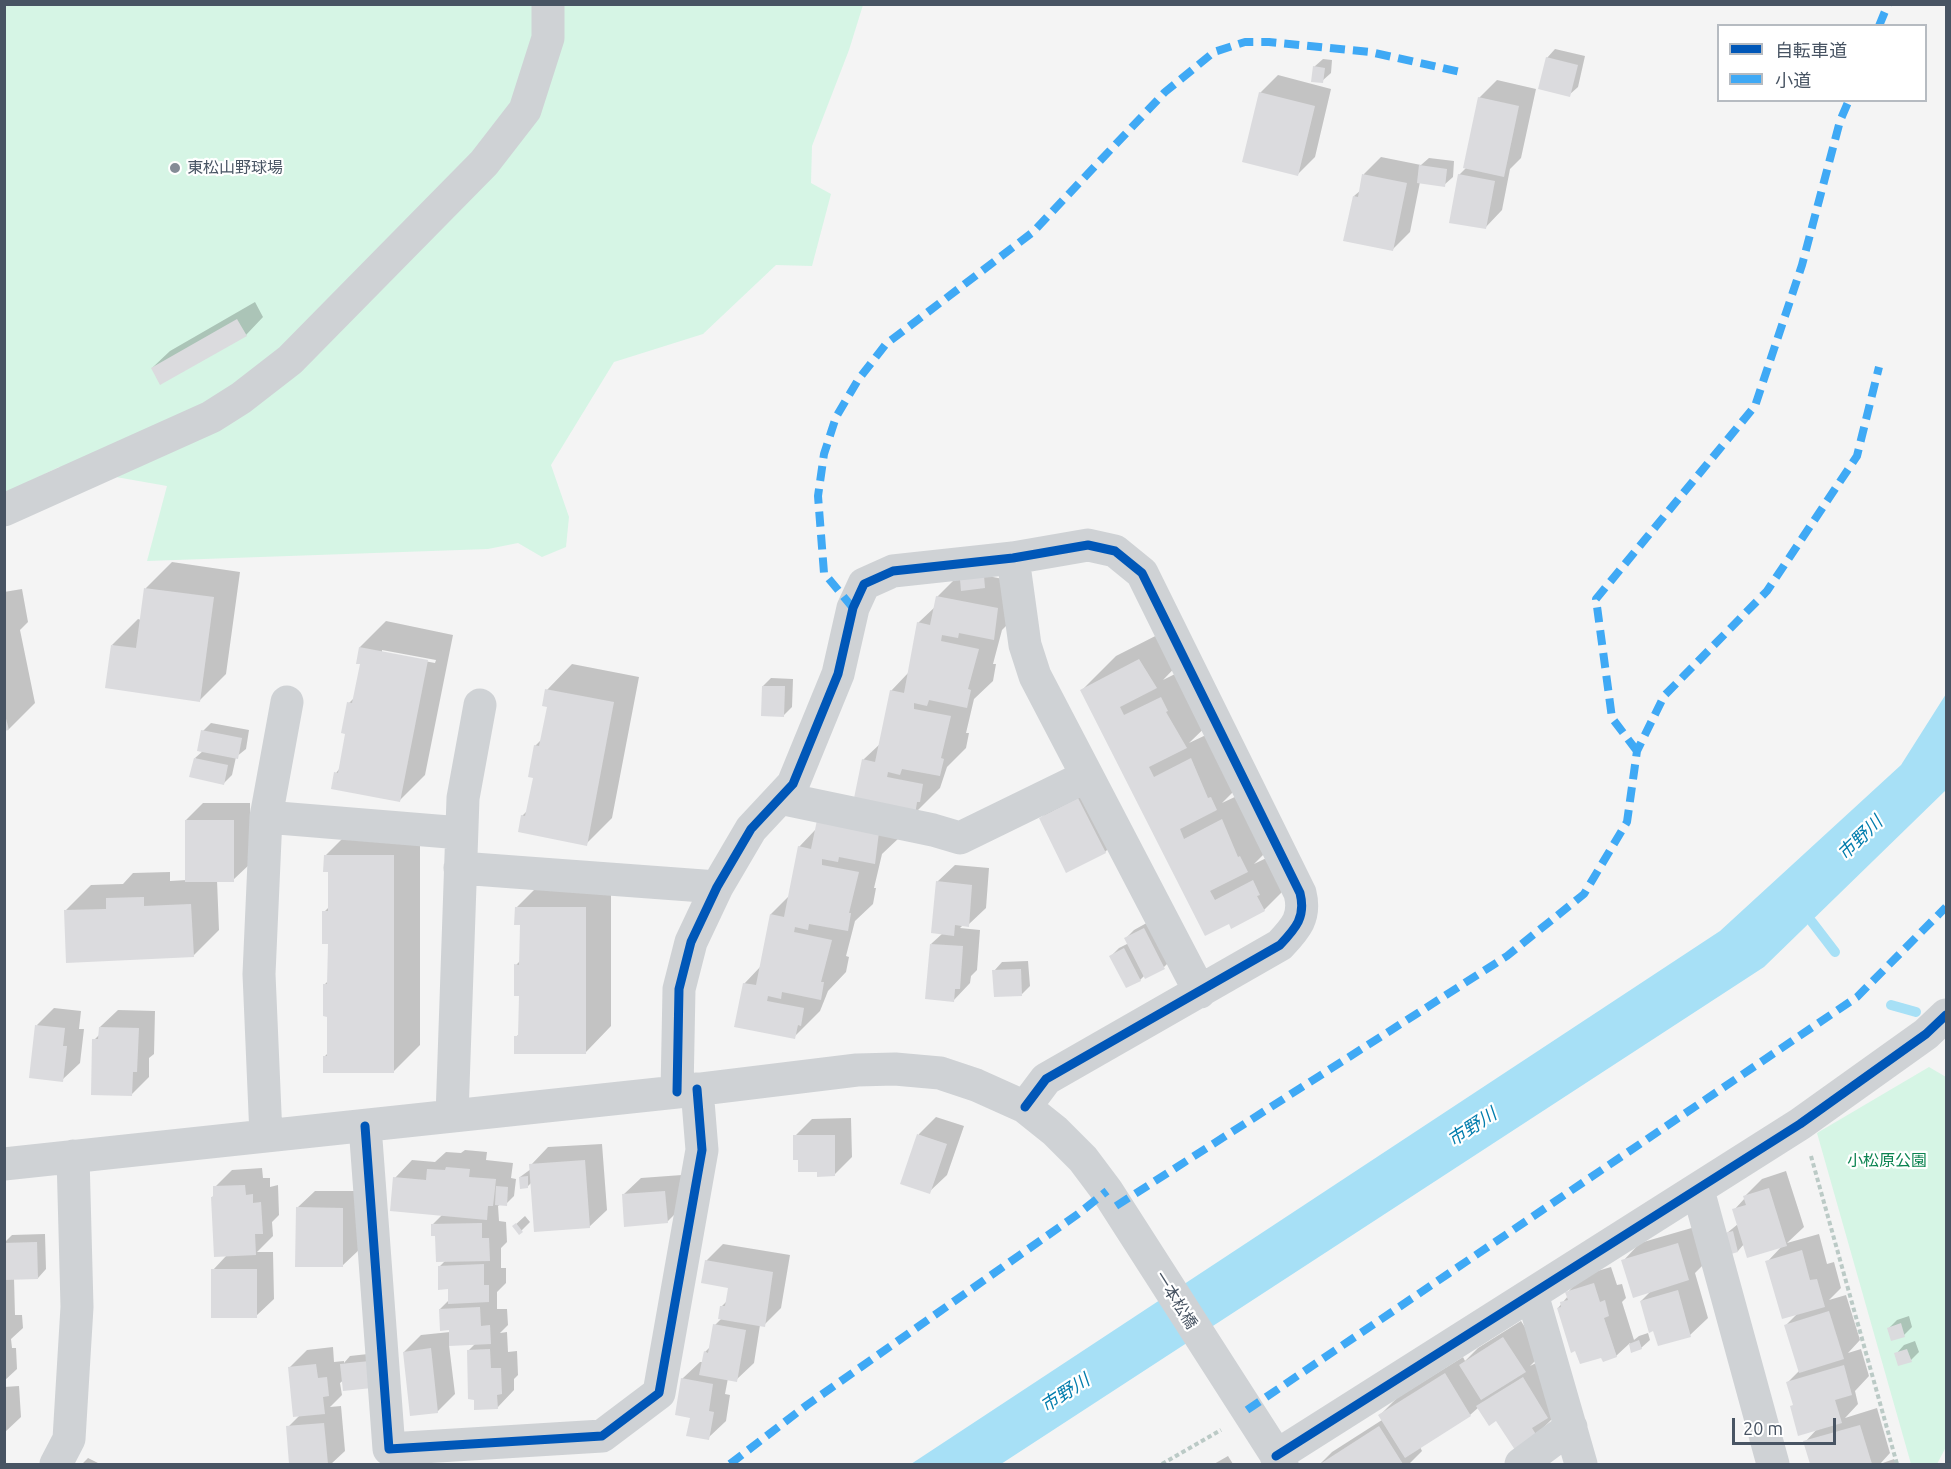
<!DOCTYPE html>
<html>
<head>
<meta charset="utf-8">
<style>
  body { margin:0 }
  #map { position:relative; width:1951px; height:1469px; overflow:hidden; background:#f4f4f4; font-family:Ubuntu,"Noto Sans JP",sans-serif }
  canvas { display:block }
  .frame { position:absolute; inset:0; border:6px solid #485463; pointer-events:none }
  .legend { position:absolute; left:1717px; top:24px; width:210px; height:78px; box-sizing:border-box; background:#fff; border:2px solid #b6bbc1; margin:0; padding:8px 10px; list-style:none; font-size:18px; color:#485463 }
  .legend li { display:flex; align-items:center; gap:12px; height:30px }
  .legend b { width:30px; border:2px solid #b6bbc1 }
  .scale { position:absolute; left:1732px; top:1418px; width:104px; height:27px; box-sizing:border-box; border:3px solid #485463; border-top:0; padding-left:8px; font-size:18px; line-height:21px; white-space:nowrap; color:#485463; -webkit-text-stroke:4px #fff; paint-order:stroke }
</style>
</head>
<body>
<div id="map">
<canvas width="1951" height="1469"></canvas>
<div class="frame"></div>
<ul class="legend">
<li><b style="height:8px;background:#0057b8"></b>自転車道</li>
<li><b style="height:8px;background:#3fa9f5"></b>小道</li>
</ul>
<div class="scale">20 m</div>
</div>
<script>
const g = document.querySelector('canvas').getContext('2d');
g.lineJoin = 'round';
function fill(path, color) { g.fillStyle = color; g.fill(path, 'evenodd'); }
function strokePath(path, color, width, dash) { g.strokeStyle = color; g.lineWidth = width; g.lineCap = dash ? 'butt' : 'round'; g.setLineDash(dash || []); g.stroke(path); }
function label(font, color, halo, rows, align = 'center') {
  g.font = font + ' Ubuntu,"Noto Sans JP",sans-serif'; g.lineWidth = 4.5; g.setLineDash([]); g.textBaseline = 'middle'; g.strokeStyle = halo; g.fillStyle = color; for (const [text, x, y, turn = 0] of rows) {
    g.save(); g.translate(x, y); g.rotate((+turn || 0) * Math.PI / 180); g.textAlign = isNaN(turn) ? turn : align; if (halo) g.strokeText(text, 0, 0); g.fillText(text, 0, 0); g.restore();
  }
}
const green = new Path2D(`
  M4,5H863L849,50L812,146L811,183L831,194L812,266L776,265L703,334L614,362L551,465L569,517L566,547L542,557L518,543L488,549L147,561L167,486L59,467L5,493Z
  M1929,1067L1946,1077V1447L1937,1464H1911L1817,1133Z`);
const water = new Path2D(`
  M1946,694V790L1764,967L1001,1464H911L1720,931L1901,765Z`);
const shadow = new Path2D(`
  M1555,49L1585,56L1578,87L1569,95L1547,58Z
  M1323,59L1332,60L1331,73L1322,81L1314,67Z
  M1278,75L1331,89L1315,157L1298,174L1260,93Z
  M1497,80L1536,89L1521,158L1510,169L1502,210L1485,228L1459,175L1467,167L1479,98Z
  M1381,157L1421,165L1429,158L1454,161L1453,177L1444,185L1420,182L1410,232L1392,250L1354,196L1361,190L1364,174Z
  M255,302L263,317L246,335L152,368L170,351Z
  M172,562L240,572L226,674L200,700L112,645L138,619L141,620L146,588Z
  M963,571L1023,583L1019,613L1002,630L993,664H996L993,681L974,699L966,733H969L966,748L947,767L940,788L914,814L900,837L882,854L874,888H876L873,904L855,921L846,956L849,957L846,972L828,991L820,1011L794,1037L744,984L761,966L771,914L789,896L799,847L816,829L856,797L863,760L881,743L891,691L909,672L918,623L936,606L937,597Z
  M22,589L28,622L20,630L35,703L9,729L4,730V592Z
  M386,621L453,635L425,775L399,801L336,773L340,768L347,733L349,703L355,697L361,663L360,647ZM382,650L436,660L435,663L382,653Z
  M1173,627L1189,653L1163,680L1195,664L1220,713L1189,743L1225,726L1250,775L1222,803L1256,787L1281,837L1254,864L1287,848L1298,876L1264,910L1230,922L1205,934L1082,690L1116,656Z
  M572,664L639,677L612,818L586,844L522,816L527,811L534,777L535,746L542,739L548,706L547,690Z
  M771,678L793,679L792,707L784,715L763,686Z
  M211,723L249,730L246,749L236,757L232,775L224,783L195,758L203,751V731Z
  M1096,782L1122,835L1105,852L1041,818L1058,801Z
  M203,803H250L251,863L233,880H217L219,930L193,956L65,911L91,885L123,884L133,873L170,872V881L187,880L186,820Z
  M351,830H420V1045L394,1071L324,1057L329,1052L328,1015L324,985L329,980V942L324,912L329,907V871L325,856Z
  M955,865L989,868L986,908L968,925H963L960,928L980,930L977,970L971,976L970,983L953,1001L931,944L943,933L937,882Z
  M542,882H611V1026L586,1052L516,1037L520,1033V994L516,965L521,960V924L516,908Z
  M1152,920L1172,959L1164,967L1145,975L1140,980L1111,956L1119,948L1129,943L1126,938L1134,930Z
  M1028,961L1030,986L1021,995L994,971L1002,962Z
  M54,1008L81,1011L79,1029H84L80,1063L62,1080L37,1025Z
  M118,1010L155,1011L154,1054L149,1058V1077L132,1094L94,1040L100,1034V1027Z
  M936,1117L964,1126L947,1175L929,1192L902,1183L919,1134Z
  M851,1118L852,1157L834,1175L799,1159L795,1136L812,1119Z
  M602,1144L607,1210L589,1227L532,1182L527,1187L520,1177L531,1169V1165L548,1147Z
  M465,1150L487,1152L486,1160L513,1163L511,1178L516,1179L514,1196L506,1204H501L498,1206L499,1221L506,1222L507,1242L501,1248V1268H506V1283L497,1292V1309H507L508,1325L500,1333L507,1332L508,1352L517,1351L518,1375L514,1379V1390L497,1408L468,1351L476,1343L449,1345L455,1394L437,1412L404,1352L421,1335L450,1332L440,1309L449,1300V1288L439,1267L446,1260L432,1225L443,1214L395,1178L412,1160L435,1162L446,1152L461,1153Z
  M262,1168L263,1178H270V1187L278,1185L279,1215L272,1222L273,1236L257,1252H273L274,1299L256,1316L213,1270L227,1255L212,1197L215,1195V1187L232,1170Z
  M1786,1171L1804,1227L1787,1243L1819,1234L1827,1264L1834,1262L1841,1288L1829,1300L1846,1295L1860,1340L1848,1353L1861,1349L1869,1376L1855,1391L1858,1404L1845,1418L1877,1408L1890,1453L1880,1464L1894,1459L1896,1464H1812L1805,1442L1818,1428L1794,1404L1787,1383L1800,1370L1786,1325L1798,1313L1767,1262L1783,1245L1744,1244L1738,1251L1732,1252L1727,1233L1738,1224L1734,1210L1745,1198V1196L1762,1179Z
  M682,1175L684,1205L667,1222L623,1195L641,1178Z
  M315,1191H360V1249L342,1266L297,1208Z
  M525,1216L530,1222L519,1233L514,1226Z
  M1695,1227L1706,1262L1695,1273L1708,1318L1690,1335L1641,1301L1652,1290L1623,1261L1640,1243Z
  M45,1234L46,1269L38,1278H14L15,1315H22L23,1328L11,1339L12,1348H16L17,1369L4,1381V1243L12,1235Z
  M723,1244L790,1255L781,1308L764,1325H760L754,1363L736,1380L728,1378L725,1394L730,1395L726,1421L708,1438L692,1416L682,1379L700,1362H703L705,1352L710,1347L715,1325L722,1318V1306L727,1301L730,1286L706,1261Z
  M1611,1267L1617,1285L1622,1284L1626,1298L1622,1302L1634,1340L1639,1336L1648,1333L1650,1340L1641,1348L1632,1351L1630,1343L1616,1356L1558,1308L1568,1296L1567,1293L1584,1275Z
  M1909,1316L1912,1327L1904,1335L1889,1328L1897,1320Z
  M1521,1321L1542,1354L1530,1366L1540,1361L1554,1417L1536,1435L1497,1419L1479,1407L1470,1415L1420,1447L1422,1451L1409,1464H1320L1332,1452L1382,1420L1380,1415L1397,1398L1463,1357L1465,1361L1478,1348Z
  M1915,1341L1919,1352L1911,1360L1896,1354L1904,1345Z
  M333,1347L334,1362L344,1361V1363L350,1356L377,1353L340,1383L342,1395L330,1407L341,1406L345,1451L331,1464H291L288,1427L300,1415L290,1367L307,1350Z
  M19,1386L21,1417L4,1433V1387Z
  M1228,1456L1233,1464H1214Z
  M88,1458L100,1464H82Z`);
const stream = new Path2D(`
  M1812,922L1835,952
  M1891,1005L1916,1012`);
const building = new Path2D(`
  M1546,57L1578,65L1570,97L1538,89Z
  M1313,66L1325,68L1323,83L1311,82Z
  M1259,92L1315,106L1298,176L1242,162Z
  M1478,97L1519,106L1504,177L1463,168Z
  M1419,165L1447,169L1445,187L1417,183Z
  M1362,174L1407,183L1393,251L1343,241L1353,196L1358,197Z
  M1458,174L1495,181L1486,229L1449,223Z
  M237,319L247,336L160,385L151,368Z
  M984,576L985,588L961,591L960,579Z
  M144,588L214,597L200,702L105,688L111,645L136,648Z
  M936,596L998,608L994,640L959,633L958,638L942,635L941,641L979,649L968,689L971,690L967,708L929,700L927,706L914,703V709L951,716L941,758L944,759L940,776L902,769L900,775L888,772L887,777L923,784L920,802H917L915,815L853,803L862,759L875,762L890,690L904,693L917,622L930,625Z
  M359,647L428,660L400,802L331,789L334,772L338,773L345,734L341,733L347,702L352,703L360,664H356Z
  M1139,659L1157,688L1120,707L1124,715L1161,697L1168,711L1166,712L1187,748L1149,767L1154,777L1191,758L1208,798L1211,797L1217,810L1180,829L1184,839L1222,819L1238,857L1240,856L1248,872L1210,891L1215,900L1253,880L1260,895L1257,896L1265,911L1231,929L1229,924L1205,936L1080,690Z
  M762,686H785L784,717L761,716Z
  M545,689L614,702L587,846L518,832L521,815L525,816L533,778L528,777L534,745L539,746L547,707L542,706Z
  M4,711L9,730L4,731Z
  M201,730L242,738L238,759L197,751Z
  M194,758L228,765L224,785L189,777Z
  M1078,798L1106,853L1066,873L1039,818Z
  M185,820H234V882H185Z
  M817,820L879,832L875,864L839,857L838,862L822,859V865L859,872L849,913H851L848,931L809,924L808,930L795,927L794,932L832,940L821,982H824L821,1000L782,992L781,999L768,996L767,1001L804,1008L801,1026L798,1025L795,1039L734,1027L743,983L756,985L770,914L784,917L798,846L811,849Z
  M324,855H394V1073H323V1056H327V1017L323,1016V984H327L328,944H322V911H328V872H323Z
  M936,881L972,885L969,927L955,925L954,936L931,933Z
  M144,897V906L191,904L194,957L66,963L64,910L106,909V898Z
  M515,907H586V1054H514V1036H518L519,996H514V964L519,965L520,925H514Z
  M1144,928L1165,969L1145,979L1124,938Z
  M930,944L963,946L960,989H955L954,1002L925,999Z
  M1124,948L1141,981L1126,988L1109,956Z
  M1021,969L1022,996L994,997L992,970Z
  M35,1025L65,1028L63,1046H67L63,1082L29,1078Z
  M99,1027L139,1028L137,1072H133L132,1096L91,1095L92,1039H98Z
  M917,1134L947,1144L930,1194L900,1184Z
  M793,1135H835V1176L817,1177V1172H798V1160H793Z
  M585,1160L590,1228L534,1232L529,1164Z
  M446,1167L470,1169L469,1177L496,1179L493,1206H488L487,1220L390,1211L393,1177L426,1180L427,1169L445,1170Z
  M528,1176V1188L520,1189L519,1177Z
  M245,1185L246,1195L253,1194V1203L261,1202L263,1234H255L256,1255L214,1257L211,1197H213V1186Z
  M496,1186L508,1187L507,1206L495,1205Z
  M1769,1188L1787,1246L1747,1258L1732,1209L1746,1205L1743,1196Z
  M665,1191L668,1223L624,1227L622,1194Z
  M296,1207L343,1208V1267H295Z
  M482,1223V1238H489L490,1261L436,1262L435,1236H431V1224Z
  M516,1223L523,1232L519,1235L512,1226Z
  M1733,1231L1738,1252L1731,1254L1725,1233Z
  M37,1242L38,1279L4,1280V1243Z
  M1678,1243L1689,1280L1633,1298L1621,1260Z
  M1802,1250L1810,1280L1817,1279L1825,1307L1782,1319L1765,1261Z
  M705,1260L773,1272L765,1327L718,1319L720,1306H725L728,1288L701,1283Z
  M484,1264V1285H489V1302L448,1304V1289L438,1290V1266Z
  M211,1269H257V1318H211Z
  M1594,1283L1600,1302L1605,1300L1609,1316L1604,1318L1617,1357L1603,1362L1601,1358L1580,1364L1575,1351L1571,1353L1557,1308L1561,1307L1560,1302L1568,1300L1565,1292Z
  M1678,1290L1691,1337L1658,1346L1653,1331L1649,1333L1640,1301Z
  M480,1307L481,1326L490,1325L491,1344L449,1346V1330L440,1331L439,1309Z
  M1829,1311L1844,1359L1799,1373L1784,1325Z
  M1901,1323L1905,1337L1891,1341L1887,1328Z
  M713,1324L746,1330L737,1382L699,1375L704,1351L708,1353Z
  M1503,1337L1526,1372L1481,1400L1459,1365Z
  M1639,1340L1642,1349L1631,1353L1629,1344Z
  M431,1348L438,1413L410,1416L403,1352Z
  M490,1349L491,1368H501L502,1394L497,1395L498,1409L474,1410V1400L468,1399L467,1350Z
  M1907,1349L1912,1362L1898,1366L1894,1353Z
  M370,1361L372,1388L343,1391L340,1364Z
  M316,1364L318,1378L327,1377L329,1396L323,1397L325,1414L293,1417L288,1367Z
  M1844,1365L1852,1395L1835,1400L1842,1423L1798,1436L1790,1406L1793,1405L1786,1382Z
  M1445,1373L1471,1416L1405,1458L1378,1415Z
  M1523,1377L1548,1418L1532,1428L1537,1436L1515,1450L1496,1421L1489,1426L1476,1406Z
  M681,1378L713,1384L709,1411L714,1412L709,1440L686,1436L690,1418L675,1415Z
  M324,1423L328,1464H289L286,1426Z
  M1860,1425L1872,1464H1810L1803,1441Z
  M1379,1426L1403,1464H1320Z`);
const path = new Path2D(`
  M1811,1156L1897,1464
  M1162,1464L1221,1430`);
const minor = new Path2D(`
  M4,510L211,417L241,398L290,360L484,163L525,110L548,38V4
  M1013,558L1025,645L1035,676L1200,992
  M780,798L933,830L960,838L1087,776
  M266,817L461,833
  M460,868L717,887
  M677,1092L679,989L691,942L717,887L751,829L793,784L838,674L853,608L864,584L893,571L1013,558L1088,545L1115,551L1142,573L1300,893C1306,917 1296,928 1280,945L1046,1079L1025,1107
  M452,1116L463,798L480,705
  M365,1126L389,1449L602,1436L659,1393L702,1150L697,1089
  M266,1136L259,974L266,817L287,702
  M4,1164L677,1092L857,1070L895,1069L940,1073L976,1085L1025,1107L1055,1131L1083,1159L1107,1191L1282,1464
  M1698,1190L1773,1464
  M1532,1294L1581,1464
  M1276,1456L1800,1124L1926,1034L1946,1015
  M56,1464L69,1439L77,1307L73,1156
  M1521,1464L1571,1427`);
const quiet = new Path2D(`
  M1879,26L1888,4
  M853,608L824,573L818,496L824,454L836,417L858,380L886,344L1033,232L1165,92L1214,52L1245,42H1269L1370,52L1465,73
  M1637,751L1612,718L1596,599L1755,406L1802,265L1840,121L1849,100
  M1116,1206L1507,956L1584,894L1627,822L1637,751L1664,696L1767,591L1857,456L1879,367
  M1247,1410L1857,997L1946,907
  M730,1464L807,1405L1078,1214L1107,1191`);
const cycleway = new Path2D(`
  M677,1092L679,989L691,942L717,887L751,829L793,784L838,674L853,608L864,584L893,571L1013,558L1088,545L1115,551L1142,573L1300,893C1306,917 1296,928 1280,945L1046,1079L1025,1107
  M365,1126L389,1449L602,1436L659,1393L702,1150L697,1089
  M1276,1456L1800,1124L1926,1034L1946,1015`);
const markers = [
  [175,168,6,"#848c96"]
];
const poiNames = [
  ["東松山野球場",187,168]
];
const parkNames = [
  ["小松原公園",1887,1161]
];
const streetNames = [
  ["一本松橋",1176,1300,58]
];
const waterNames = [
  ["市野川",1860,838,-44],
  ["市野川",1472,1127,-33],
  ["市野川",1065,1393,-33]
];
fill(green, '#d6f5e5');
fill(water, '#a7e0f6');
fill(shadow, '#0003');
strokePath(stream, '#a7e0f6', 10);
fill(building, '#dbdbde');
strokePath(path, '#bbcac6', 4, [4.5, 3]);
strokePath(minor, '#cfd2d5', 33);
strokePath(quiet, '#3fa9f5', 8, [15, 8]);
strokePath(cycleway, '#0057b8', 9);
for (const [x, y, r, color] of markers) { const dot = new Path2D(); dot.arc(x, y, r, 0, 2 * Math.PI); g.fillStyle = color; g.fill(dot); strokePath(dot, '#fff', 2); }
label('16px', '#485463', '#fff', poiNames, 'left');
label('16px', '#0c8451', '#fff', parkNames);
label('16px', '#485463', '#fff', streetNames);
label('italic 18px', '#027dad', '#fff', waterNames);
</script>
</body>
</html>
